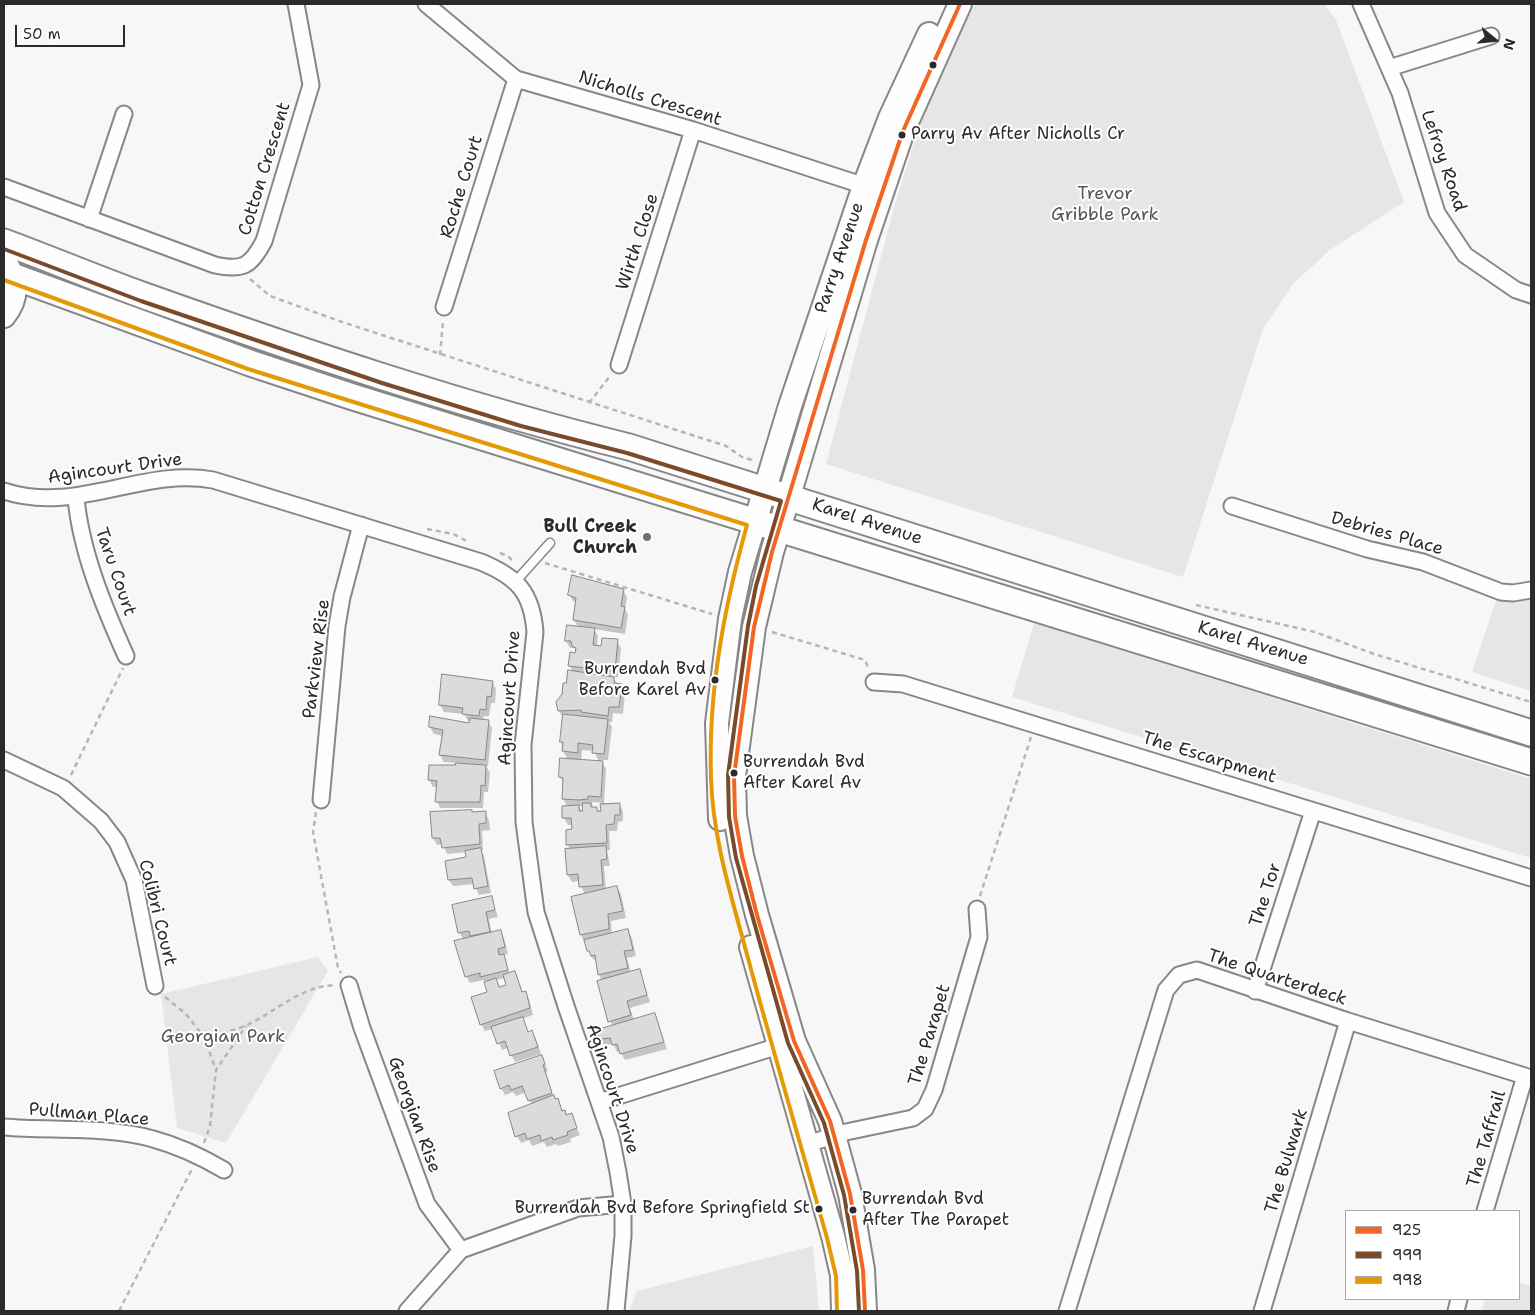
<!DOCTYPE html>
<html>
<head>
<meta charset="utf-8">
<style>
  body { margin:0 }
  #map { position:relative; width:1535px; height:1315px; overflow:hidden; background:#f7f7f7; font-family:"Shantell Sans",sans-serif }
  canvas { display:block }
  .frame { position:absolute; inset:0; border:5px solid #2b2b2b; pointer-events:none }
  .legend { position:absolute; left:1345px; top:1210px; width:175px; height:90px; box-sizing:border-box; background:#fff; border:1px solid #aaa; margin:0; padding:6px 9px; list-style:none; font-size:15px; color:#2b2b2b }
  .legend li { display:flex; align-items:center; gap:10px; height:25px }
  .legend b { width:25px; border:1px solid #aaa }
  .north { position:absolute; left:1470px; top:15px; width:50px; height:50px; -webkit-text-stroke:4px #fff; paint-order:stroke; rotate:107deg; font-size:14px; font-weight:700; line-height:20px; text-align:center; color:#2b2b2b }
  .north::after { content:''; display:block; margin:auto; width:18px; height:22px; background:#2b2b2b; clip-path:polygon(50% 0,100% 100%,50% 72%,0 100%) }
  .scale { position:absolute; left:15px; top:25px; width:110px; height:22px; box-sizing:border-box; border:2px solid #2b2b2b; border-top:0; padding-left:6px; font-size:15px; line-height:18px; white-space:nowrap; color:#2b2b2b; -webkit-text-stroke:4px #fff; paint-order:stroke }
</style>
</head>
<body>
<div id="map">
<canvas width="1535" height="1315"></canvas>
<div class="frame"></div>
<ul class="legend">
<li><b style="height:6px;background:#f26522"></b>925</li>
<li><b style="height:6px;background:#7a4b2a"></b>999</li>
<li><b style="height:6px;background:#e39a04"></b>998</li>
</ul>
<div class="north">N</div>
<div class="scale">50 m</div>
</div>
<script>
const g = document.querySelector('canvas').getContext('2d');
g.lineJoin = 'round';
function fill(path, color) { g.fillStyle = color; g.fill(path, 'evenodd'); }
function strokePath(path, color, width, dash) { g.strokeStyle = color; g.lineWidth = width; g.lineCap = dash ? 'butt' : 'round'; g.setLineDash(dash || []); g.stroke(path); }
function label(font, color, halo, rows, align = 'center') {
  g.font = font + ' "Shantell Sans",sans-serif'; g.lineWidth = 4; g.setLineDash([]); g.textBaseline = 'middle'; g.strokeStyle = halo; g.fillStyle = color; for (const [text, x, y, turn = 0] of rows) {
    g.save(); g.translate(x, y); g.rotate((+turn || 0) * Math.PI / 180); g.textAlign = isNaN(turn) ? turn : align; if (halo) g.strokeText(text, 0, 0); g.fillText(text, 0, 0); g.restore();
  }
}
const green = new Path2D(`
  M975,4H1324L1336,20L1404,202L1330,250L1293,284L1263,329L1183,577L826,464L896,200L925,109Z
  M1499,592L1522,599H1531V691L1472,672Z
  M1034,623L1531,779V858L1012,697Z
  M318,957L328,971L226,1143L177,1128L161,994Z
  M813,1246L819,1311H629L637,1291Z
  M1519,1283L1531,1286V1311H1481L1485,1299H1519Z`);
const shadow = new Path2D(`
  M623,590L627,597L625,609L628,615L625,634L594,629L598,636L597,646L602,647L617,641L621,648L618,677H612L625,692L623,714L613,713L612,722H609L612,727L608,760H601L606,769L604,805L619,804L623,811V821L618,822L617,831H609L610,850H607L610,866H604L606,890L617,887L621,894L626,918L611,921L612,935L628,931L632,938L636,956L627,958L631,973L639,970L650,1002L630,1008L634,1020L654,1014L667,1049L625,1060L620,1051L617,1052L613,1044L604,1045L600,1038L613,1026L610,1021L597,962L592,958L581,935L585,895L579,881L572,882L568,875L570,850L568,845L567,831L573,830V825H568L564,818L563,807H568L563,799L564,784L560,777L568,760L563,751L561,741L564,719L559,711L563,694L573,672L570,666L576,654L575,648H570L566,641L578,627L574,620L577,603L573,601L569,594ZM582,750L594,751L599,762L581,761ZM592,802L601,803L602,812L593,808ZM579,806L584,807L583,814Z
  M492,682L496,689L495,703H491L489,716H484L483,721H488L492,728L488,766H486L490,773L488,792H484L483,808H440L437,801V787H433L429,780L469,764L444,762L440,755L443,736L434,734L430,727L470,724V721H468L464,714L444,712L440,705Z
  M485,813L489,820L490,830L482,831L483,850L481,851L484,856L491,893L479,895L474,884L453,886L449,880L468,858L467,852L447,854L443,844L437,845L433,838Z
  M491,897L498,917L489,919L492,934L500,932L504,938L508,954L503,955L510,974L514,972L523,993L525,992L529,999L533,1015L522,1019L529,1033L532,1032L536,1039L541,1054L515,1062L508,1048L502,1050L493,1029L485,1031L481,1024L488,992L484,980L470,983L466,976L464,940L459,932ZM505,978L508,986L500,988L496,980Z
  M542,1056L548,1071L546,1072L554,1098L567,1116L571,1115L580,1135L570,1139L571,1142L558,1146L556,1144L547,1147L544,1142L532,1146L529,1140L521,1143L517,1136L532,1105L526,1092L516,1096L513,1092L505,1095L501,1088Z`);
const building = new Path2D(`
  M572,575L624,589L621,606L625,607L621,628L573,620L576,598L568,595Z
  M567,625L595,628L593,645L601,646L602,638L618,639L615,671L568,666L570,652L575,653L576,648L572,646L571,641H565Z
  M568,670L614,677V683L622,684L619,707H609L608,716L581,712V710L558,711L556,702L562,694L563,683H566Z
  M442,674L493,681L491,697L487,696L486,710L480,709L479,716L462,714L463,708L439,705Z
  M563,714L608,719L604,754L592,753L593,745L578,743V753L562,751L563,742H560Z
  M430,716L469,723L470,718L489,720L485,760L439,755L443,730L429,727Z
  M560,758L603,761L601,797L588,796V799L579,800L562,799L563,778L559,777Z
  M456,763L486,765L485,786L481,785L480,802H435L437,781L428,780L429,765H455Z
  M583,803H591V807H597V811H601L600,804L620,803V815H615L614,824L606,825L607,843L566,845V830L572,829L571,818H562V806L579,805V811H582Z
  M472,810V812L486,811V823L479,824L480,844L442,848L440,838H432L430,812Z
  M606,846L607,859L601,860L603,885L579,887L578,874L567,875L565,849Z
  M481,848L488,886L474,889L472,878L448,880L445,861L466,857L465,851Z
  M617,886L623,911L608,914L609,929L580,935L571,897Z
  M492,896L495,910L486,912L490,932L470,936L469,931L458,933L452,905Z
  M628,929L633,950L624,951L628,968L598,975L595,955L591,956L589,951H587L584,940Z
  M501,930L505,947L498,949L499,955L504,954L508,970L480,977V973L465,977L454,941Z
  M640,969L647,995L627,1001L631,1015L608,1022L597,981Z
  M515,971L522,992L526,991L530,1008L480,1025L471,997L487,992L484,982L496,978L499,987L506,985L503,975Z
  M655,1013L664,1042L620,1054L617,1044L612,1045L610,1038L599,1039L597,1030Z
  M523,1017L528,1032L532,1030L538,1047L510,1056L505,1041L497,1044L491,1027Z
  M542,1055L545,1064L543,1065L552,1093L528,1101L522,1086L511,1090L509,1085L500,1089L494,1071Z
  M554,1095L555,1099L558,1098L562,1111L565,1110L566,1115L572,1113L577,1128L567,1132L568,1135L553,1140L552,1137L541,1141L540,1135L527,1139L525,1133L515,1137L508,1113Z`);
const path = new Path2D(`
  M250,279L270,296L345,323L726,446L742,457L755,461
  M440,355L443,322
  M589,403L610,376
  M427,529L453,534L469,542
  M500,553L508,556L514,562
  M545,563L712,614
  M1196,605L1315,632L1374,654L1531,702
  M772,632L865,660L869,670
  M71,775L123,668
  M316,812L313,832L338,968L341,973
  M980,896L1031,737
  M165,997L186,1014L204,1037L216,1070
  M204,1037C218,1034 232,1031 245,1026C276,1012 300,986 336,985
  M604,1073L609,1075L612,1084
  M204,1143L210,1126L216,1070L246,1026
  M119,1311L192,1169`);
const lane = new Path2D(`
  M516,581L550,543`);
const street = new Path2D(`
  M426,4L516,79L693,130L871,188
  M1361,4L1400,93L1437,213L1465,255L1516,290L1531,295
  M1389,68L1491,36
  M4,187L215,265C243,271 251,266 264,241L311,85L296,4
  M89,219L124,114
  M444,307L516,79
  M619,365L693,130
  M4,491C76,515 142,467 213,480L481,562C517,577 532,592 535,632L523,745L524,822L536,912L566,1006L611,1137L618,1172L623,1204V1236L616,1311
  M76,498C81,552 104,607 126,656
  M1232,506L1367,549L1423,562L1501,592L1513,593L1531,590
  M874,682L903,684L1531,878
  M4,760L63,788L101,821L117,842L134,880L155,986
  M321,800L337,626L342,597L361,525
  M349,985L362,1028L427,1204L461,1250
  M1255,991L1313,811
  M599,1102L788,1043
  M4,1127C50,1131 109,1126 153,1139C179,1146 202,1157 224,1170
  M807,1144L846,1132L913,1118L925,1109L934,1090L979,937L977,909
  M1485,1211L1525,1076
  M407,1311L461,1250L578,1208L623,1204
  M1067,1311L1166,990L1179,975L1197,970L1348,1021L1531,1078
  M1262,1311L1348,1021
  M1456,1311L1459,1299`);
const secondary = new Path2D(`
  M4,258C15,279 21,295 4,316
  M720,819L717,723L730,619L740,572L790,406L864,186L890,118L929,34
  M751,947L833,1236L842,1275L843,1311
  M865,1311L863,1270L850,1194L830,1121L794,1041L757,915L742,856L735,816L734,776L754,627L772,552L866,240L903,131L960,4`);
const primary = new Path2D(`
  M4,242C50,259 95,278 142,295C302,352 464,406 629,447L1531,733
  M4,273L250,363L353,397L1531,762`);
const bus1 = new Path2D(`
  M865,1311L863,1270L850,1194L830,1121L794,1041L757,915L742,856L735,816L734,776L754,627L772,552L866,240L903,131L960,4`);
const bus2 = new Path2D(`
  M4,249L141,301L382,383L521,426L627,453L781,501L756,586L748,626L728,775L729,817L736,858L788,1043L824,1123L844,1195L857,1271L859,1311`);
const bus3 = new Path2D(`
  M4,280L248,369L747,525C724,608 708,692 711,778C713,842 733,901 749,962C774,1054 801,1146 827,1238L836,1276L837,1311`);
const markers = [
  [933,65,4.5,"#2b2b2b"],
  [902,135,4.5,"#2b2b2b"],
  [647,537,5,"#727272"],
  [715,680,4.5,"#2b2b2b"],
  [734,773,4.5,"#2b2b2b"],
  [819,1209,4.5,"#2b2b2b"],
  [853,1210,4.5,"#2b2b2b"]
];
const busNames = [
  ["Parry Av After Nicholls Cr",911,135],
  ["Burrendah Bvd",706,670,"right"],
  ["Before Karel Av",706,691,"right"],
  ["Burrendah Bvd",743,763],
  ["After Karel Av",743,784],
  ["Burrendah Bvd",862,1200],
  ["After The Parapet",862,1221],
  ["Burrendah Bvd Before Springfield St",810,1209,"right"]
];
const streetNames = [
  ["Nicholls Crescent",650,99,17],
  ["Lefroy Road",1443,161,71],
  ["Cotton Crescent",265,169,-73],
  ["Roche Court",462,187,-73],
  ["Wirth Close",638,242,-72],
  ["Parry Avenue",840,258,-71],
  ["Agincourt Drive",115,469,-8],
  ["Karel Avenue",867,522,18],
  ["Debries Place",1387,534,16],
  ["Taru Court",115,572,71],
  ["Karel Avenue",1253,644,17],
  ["Parkview Rise",317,659,-83],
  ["Agincourt Drive",510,698,-86],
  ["The Escarpment",1209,758,17],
  ["The Tor",1266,895,-72],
  ["Colibri Court",157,913,76],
  ["The Quarterdeck",1277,978,18],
  ["The Parapet",930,1035,-73],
  ["Agincourt Drive",612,1089,72],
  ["Pullman Place",89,1115,5],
  ["Georgian Rise",414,1115,70],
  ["The Taffrail",1487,1139,-74],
  ["The Bulwark",1287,1161,-73]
];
const parkNames = [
  ["Trevor",1105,194],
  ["Gribble Park",1105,215],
  ["Georgian Park",223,1037]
];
const poiNames = [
  ["Bull Creek",637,527],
  ["Church",637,548]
];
fill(green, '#e6e6e6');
fill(shadow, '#0003');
fill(building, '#dbdbdb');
strokePath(building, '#878787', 1);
strokePath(lane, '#878787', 11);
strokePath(street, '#878787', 19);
strokePath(secondary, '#878787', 26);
strokePath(primary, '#878787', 29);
strokePath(path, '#b6b6b6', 2.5, [5, 4]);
strokePath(lane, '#fefefe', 8);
strokePath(street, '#fefefe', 15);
strokePath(secondary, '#fefefe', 22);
strokePath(primary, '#fefefe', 25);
strokePath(bus1, '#f26522', 4);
strokePath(bus2, '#7a4b2a', 4);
strokePath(bus3, '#e39a04', 4);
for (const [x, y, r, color] of markers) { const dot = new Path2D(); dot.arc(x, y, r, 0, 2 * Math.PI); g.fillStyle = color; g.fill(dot); strokePath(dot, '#fff', 2); }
label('17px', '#2b2b2b', '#fff', busNames, 'left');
label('18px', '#2b2b2b', '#fff', streetNames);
label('18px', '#565656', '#fff', parkNames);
label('bold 18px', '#2b2b2b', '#fff', poiNames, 'right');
</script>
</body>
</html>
